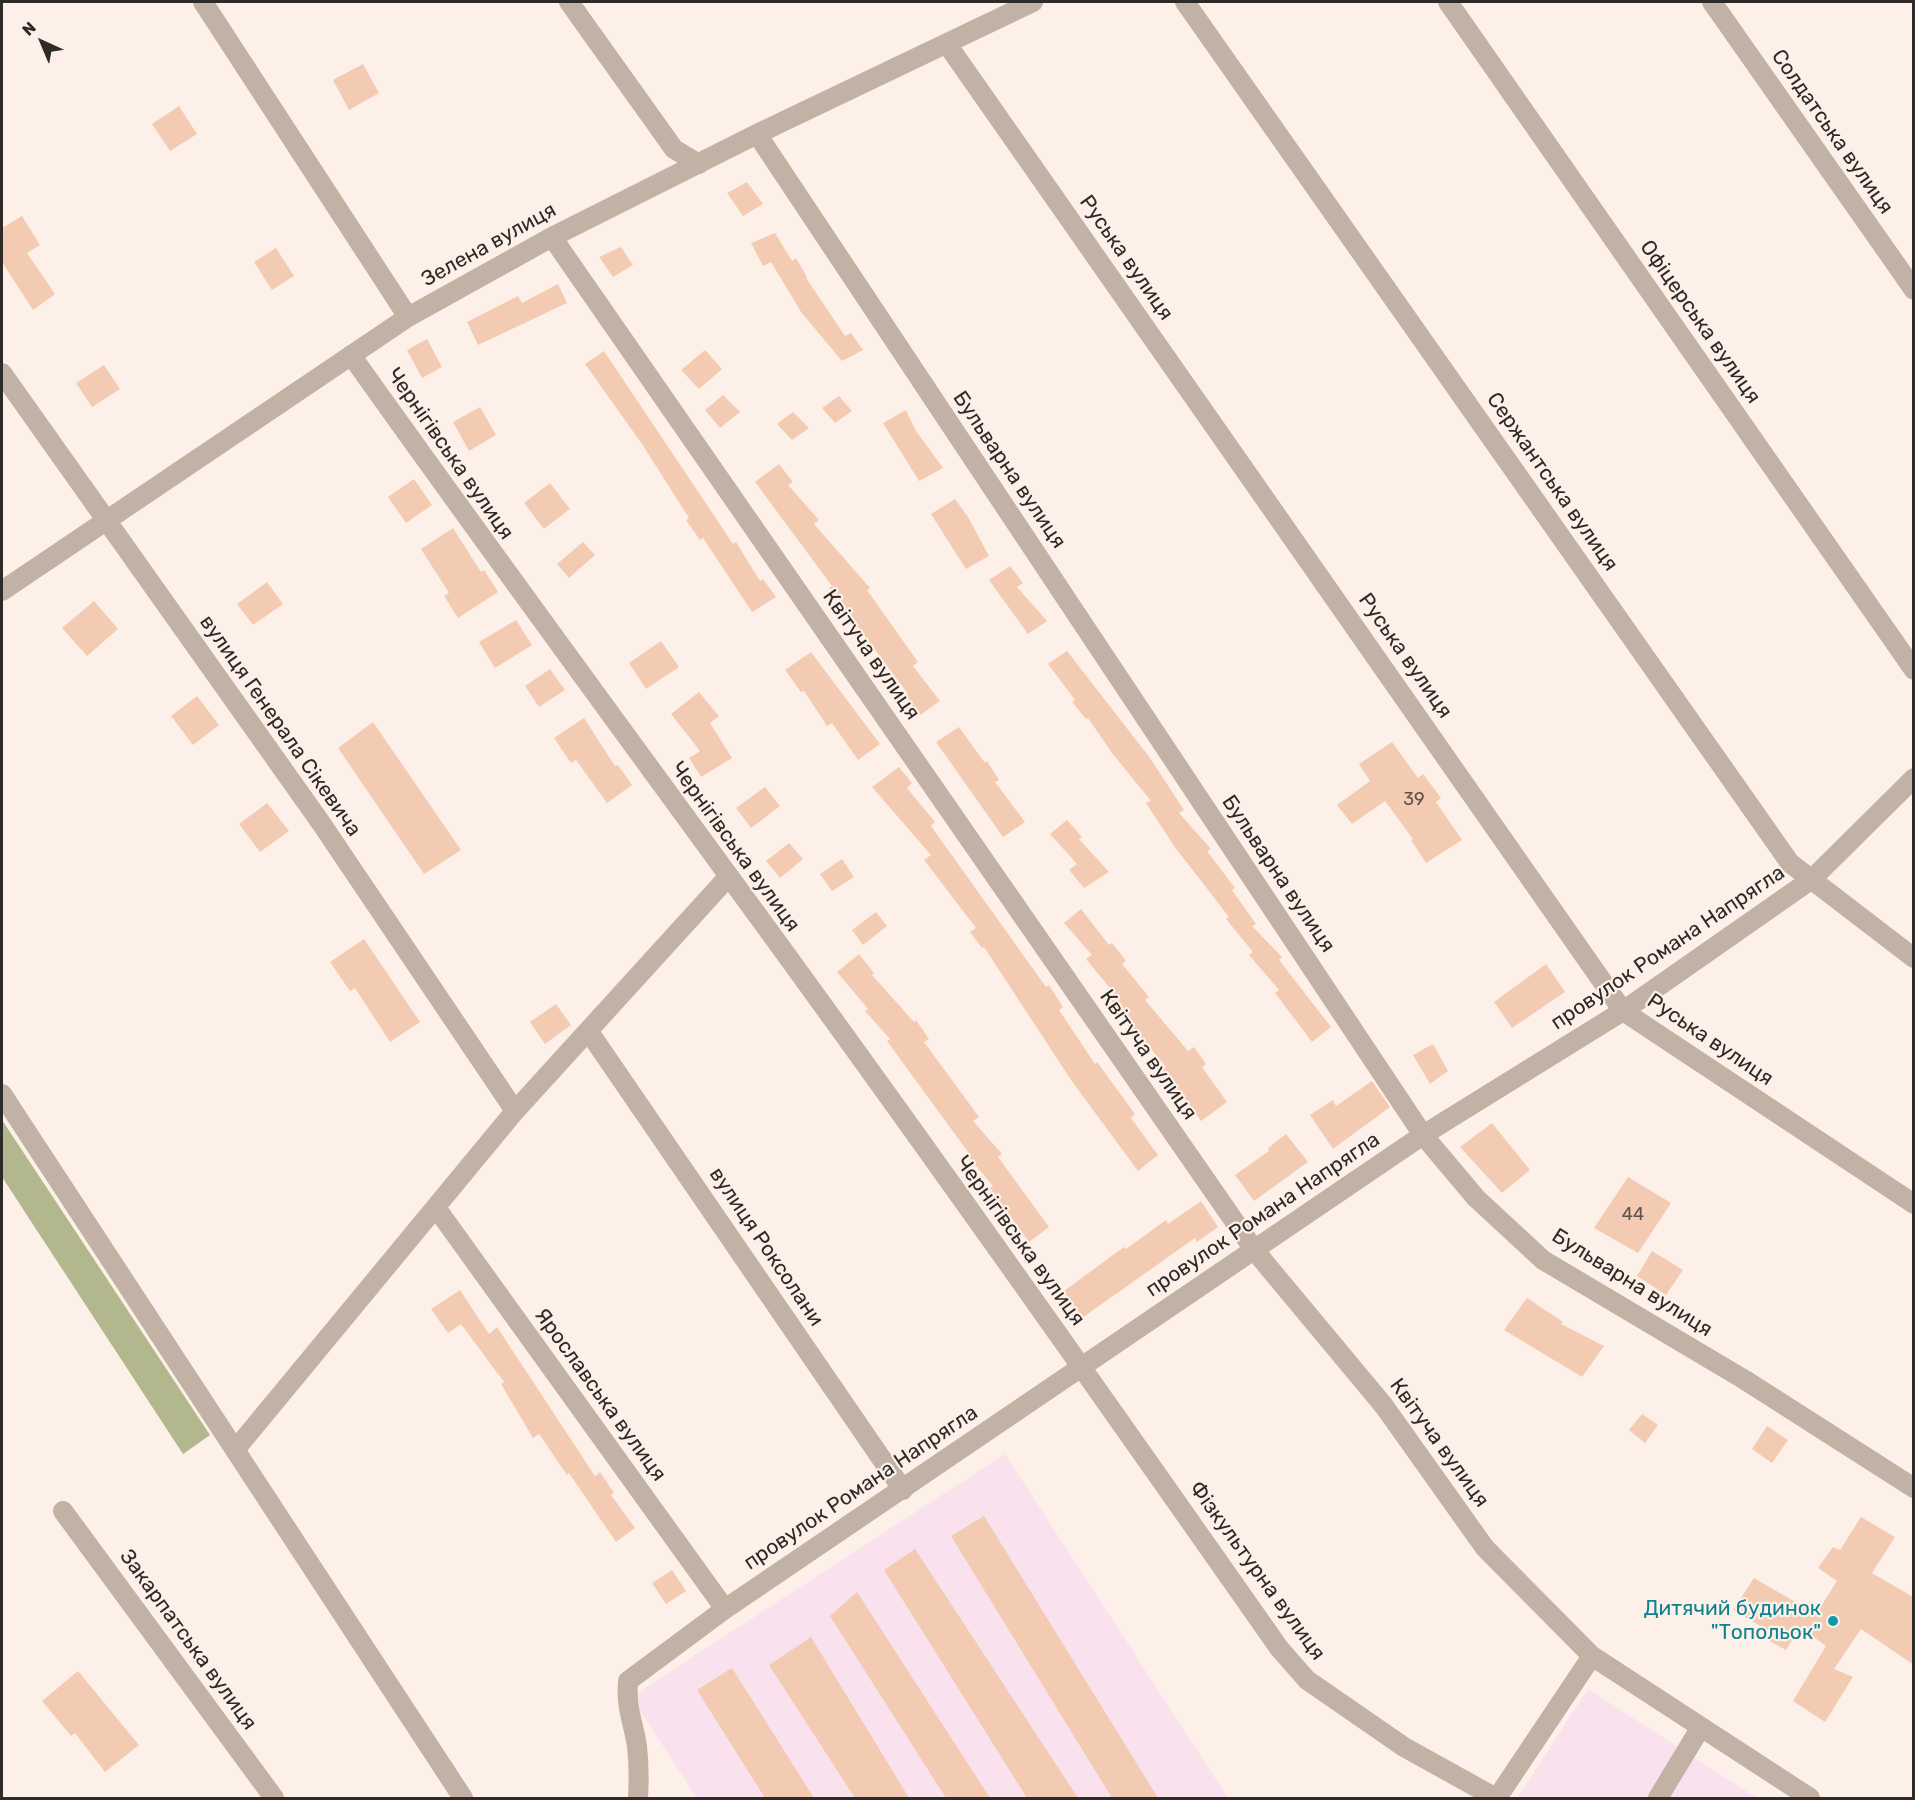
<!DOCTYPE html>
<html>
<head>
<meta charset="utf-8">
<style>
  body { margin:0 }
  #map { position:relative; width:1915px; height:1800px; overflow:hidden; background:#fdf0e8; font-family:Rubik,sans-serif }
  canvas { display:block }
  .frame { position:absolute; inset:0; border:3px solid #2e2a27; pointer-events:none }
  .north { position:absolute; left:12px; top:12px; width:60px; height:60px; -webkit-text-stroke:4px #fdf0e8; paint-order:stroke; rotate:316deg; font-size:16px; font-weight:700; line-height:24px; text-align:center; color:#2e2a27 }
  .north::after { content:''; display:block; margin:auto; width:21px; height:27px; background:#2e2a27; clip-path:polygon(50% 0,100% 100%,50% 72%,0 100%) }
</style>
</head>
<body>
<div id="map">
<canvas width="1915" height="1800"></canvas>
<div class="frame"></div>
<div class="north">N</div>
</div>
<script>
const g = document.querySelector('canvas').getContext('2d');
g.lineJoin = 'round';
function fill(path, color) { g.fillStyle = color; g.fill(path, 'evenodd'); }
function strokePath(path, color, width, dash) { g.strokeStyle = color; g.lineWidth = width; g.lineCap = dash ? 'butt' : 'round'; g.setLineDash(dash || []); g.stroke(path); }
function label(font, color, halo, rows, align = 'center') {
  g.font = font + ' Rubik,sans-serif'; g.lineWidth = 4.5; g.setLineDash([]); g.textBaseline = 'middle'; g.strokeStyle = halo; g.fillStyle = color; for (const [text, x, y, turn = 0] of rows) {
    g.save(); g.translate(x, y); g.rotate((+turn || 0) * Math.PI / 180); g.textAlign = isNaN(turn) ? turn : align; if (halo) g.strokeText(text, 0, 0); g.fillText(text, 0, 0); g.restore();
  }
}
const industrial = new Path2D(`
  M1005,1454L1228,1798H697L631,1697Z
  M1588,1689L1757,1798H1517Z`);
const forest = new Path2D(`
  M2,1120L210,1435L183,1454L2,1177Z`);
const building = new Path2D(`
  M363,64L379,93L349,110L333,80Z
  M179,106L197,134L170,151L152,124Z
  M747,182L763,204L743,216L727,193Z
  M22,216L40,245L27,253L55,294L33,310L2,262V228Z
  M775,233L792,261L796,258L807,277L806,278L845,336L851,333L863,350L842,361L801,312L771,262L763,266L751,243Z
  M621,247L633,265L613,277L599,257Z
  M276,248L294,276L272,290L254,262Z
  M558,284L567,303L478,345L467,322L518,296L522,303Z
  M427,339L442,367L422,378L407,350Z
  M705,350L722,369L699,389L681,370Z
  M604,351L733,544L736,542L760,581L763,579L776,597L752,612L703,538L700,540L686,520L689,518L642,444L585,364Z
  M104,365L120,389L92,407L76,383Z
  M723,395L740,412L720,428L705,410Z
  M839,396L852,411L835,423L822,408Z
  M480,407L496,435L469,451L453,422Z
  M906,410L916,431L943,468L919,481L883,423Z
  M793,412L809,428L792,440L777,424Z
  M779,464L793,482L788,485L819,520L814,524L870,588L867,590L918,662L913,666L940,701L920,715L905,695L908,694L829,588L832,586L755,482Z
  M414,479L432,505L406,523L388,497Z
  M550,483L570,509L544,529L524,503Z
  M955,499L968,517L989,556L966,569L931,514Z
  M453,528L481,572L484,570L498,592L458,618L444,596L449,593L421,549Z
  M583,542L595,555L569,578L557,564Z
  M1010,566L1023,583L1017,587L1047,621L1028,634L989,580Z
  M267,582L283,604L253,625L237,604Z
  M94,601L118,629L87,656L62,628Z
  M516,620L532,645L495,668L479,642Z
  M661,641L679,667L646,689L629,663Z
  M1067,651L1150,758L1184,810L1179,813L1211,849L1207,851L1235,888L1232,890L1256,924L1252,926L1282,957L1279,960L1331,1027L1312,1042L1275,993L1279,990L1249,955L1253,952L1226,919L1229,917L1174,846L1146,803L1151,801L1112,753L1088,718L1086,719L1072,702L1075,700L1048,664Z
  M811,652L880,744L858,760L832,723L827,726L804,691L801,692L785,670Z
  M550,669L565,690L539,707L525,686Z
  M699,692L719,716L710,723L732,758L701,777L689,758L700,751L671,714Z
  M197,696L219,725L193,745L171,716Z
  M584,718L615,766L618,765L632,785L607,803L576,760L571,763L554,738Z
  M373,722L461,850L424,874L338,748Z
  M959,727L985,763L987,761L999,780L995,782L1025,822L1003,837L936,742Z
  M1392,742L1418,778L1423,774L1441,798L1436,802L1462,840L1426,863L1411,840L1413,839L1385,801L1352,824L1337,805L1370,781L1359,764Z
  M899,767L912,783L907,788L935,822L931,826L1046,987L1049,985L1063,1007L1059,1010L1095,1064L1097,1062L1135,1114L1131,1118L1158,1155L1138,1171L1071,1080L984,947L982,948L970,932L976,928L924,860L931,855L872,787Z
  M765,787L780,806L751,828L736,808Z
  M267,803L289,831L260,852L239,824Z
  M1067,820L1082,837L1079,839L1109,872L1084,888L1069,870L1077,864L1050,834Z
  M789,843L803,859L780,878L766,861Z
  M842,859L854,877L832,891L820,874Z
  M1081,909L1109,945L1112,943L1126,961L1122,964L1149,997L1145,1000L1188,1051L1194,1047L1206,1064L1202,1067L1227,1102L1201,1121L1162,1070L1166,1067L1108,997L1114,993L1086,959L1092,955L1064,923Z
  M876,912L887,926L863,945L852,930Z
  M364,939L420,1022L390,1042L355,988L350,991L330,962Z
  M859,954L874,973L872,975L914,1022L916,1020L929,1039L924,1042L979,1117L973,1121L1002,1154L998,1157L1049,1227L1029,1242L990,1188L993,1186L966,1154L968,1152L887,1041L890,1039L865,1011L868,1009L837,972Z
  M1546,964L1565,992L1512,1028L1494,1002Z
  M556,1004L571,1025L545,1044L530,1022Z
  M1433,1044L1448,1071L1430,1084L1413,1055Z
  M1372,1081L1390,1107L1333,1149L1310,1115L1333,1100L1336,1106Z
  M1492,1123L1530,1170L1502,1193L1460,1147Z
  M1286,1134L1308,1162L1254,1201L1235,1175L1269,1151L1268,1148Z
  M1628,1177L1671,1203L1638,1253L1594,1228Z
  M1201,1201L1218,1227L1197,1242L1195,1238L1082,1318L1064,1291L1124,1247L1126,1249L1166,1220L1168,1224Z
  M1652,1251L1683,1270L1666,1295L1637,1276Z
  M460,1290L489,1334L497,1327L595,1476L600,1472L614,1493L611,1495L635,1528L616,1542L569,1473L567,1475L539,1434L533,1438L501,1384L504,1382L461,1324L448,1333L431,1309Z
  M1527,1298L1563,1322L1561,1324L1604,1346L1582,1377L1504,1330Z
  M1642,1414L1658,1425L1645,1443L1629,1430Z
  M1767,1426L1788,1440L1772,1463L1752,1449Z
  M984,1516L1158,1798H1112L951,1536Z
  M1861,1517L1895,1537L1872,1573L1913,1597L1914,1665L1861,1629L1834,1669L1853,1677L1825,1722L1793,1701L1826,1646L1800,1627L1786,1650L1764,1638L1767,1630L1733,1610L1754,1578L1816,1614L1837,1581L1818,1568L1833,1547L1840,1550Z
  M915,1549L1078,1798H1027L884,1570Z
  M672,1570L686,1591L666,1604L652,1583Z
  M857,1592L990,1798H946L830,1616Z
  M811,1637L909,1798H855L769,1665Z
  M732,1668L814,1798H765L697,1690Z
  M78,1671L139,1745L105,1772L75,1733L71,1736L42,1701Z`);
const minor = new Path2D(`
  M203,2L408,317
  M569,2L674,149L699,164
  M1185,2L1790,863L1914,958
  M1448,2L1914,670
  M1712,2L1914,290
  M947,44L1623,1011L1914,1204
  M757,134L1423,1135L1476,1198L1543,1260L1745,1380L1914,1488
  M552,237L1255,1251L1384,1406L1485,1548L1592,1656L1810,1798
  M351,355C476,531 604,705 731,879C917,1133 1098,1390 1279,1648L1307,1680L1404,1747L1496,1798
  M2,373L321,823L515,1111
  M2,591L408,317L552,237L757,134L1033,2
  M589,1032L903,1490
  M2,1094L463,1798
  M437,1209L725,1609
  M235,1450L515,1111L729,876
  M63,1511L274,1798
  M638,1798C639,1781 639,1764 637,1746C633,1720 626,1711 628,1681L725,1609L1423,1135L1623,1011L1812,879L1914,778
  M1497,1798L1592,1656
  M1658,1798L1701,1727`);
const markers = [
  [1833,1621,6,"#0f9aa8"]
];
const numberNames = [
  ["39",1414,800],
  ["44",1633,1215]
];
const streetNames = [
  ["Солдатська вулиця",1832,132,55],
  ["Зелена вулиця",489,245,-29],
  ["Руська вулиця",1126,258,55],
  ["Офіцерська вулиця",1700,322,55],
  ["Чернігівська вулиця",450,454,55],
  ["Бульварна вулиця",1009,470,56],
  ["Сержантська вулиця",1552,482,55],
  ["Квітуча вулиця",871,655,55],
  ["Руська вулиця",1405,656,55],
  ["вулиця Генерала Сікевича",280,726,55],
  ["Чернігівська вулиця",735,847,54],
  ["Бульварна вулиця",1278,874,56],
  ["провулок Романа Напрягла",1668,948,-34],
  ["Руська вулиця",1710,1040,34],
  ["Квітуча вулиця",1148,1055,55],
  ["провулок Романа Напрягла",1263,1215,-34],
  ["Чернігівська вулиця",1020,1241,54],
  ["вулиця Роксолани",766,1247,56],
  ["Бульварна вулиця",1632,1283,32],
  ["Ярославська вулиця",600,1395,54],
  ["Квітуча вулиця",1439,1443,54],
  ["провулок Романа Напрягла",861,1488,-34],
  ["Фізкультурна вулиця",1257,1571,54],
  ["Закарпатська вулиця",188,1640,54]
];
const cultureNames = [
  ["Дитячий будинок",1821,1609],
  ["\"Топольок\"",1821,1633]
];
fill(industrial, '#f9e1ed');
fill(forest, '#b2b78e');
fill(building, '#f3cbb2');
strokePath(minor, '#c2b1a5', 20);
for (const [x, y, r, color] of markers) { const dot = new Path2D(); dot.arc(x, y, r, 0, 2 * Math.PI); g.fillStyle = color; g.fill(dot); strokePath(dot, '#fdf0e8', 2); }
label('18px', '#5f524a', null, numberNames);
label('21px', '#2e2a27', '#fdf0e8', streetNames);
label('21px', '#0d838f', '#fdf0e8', cultureNames, 'right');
</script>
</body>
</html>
